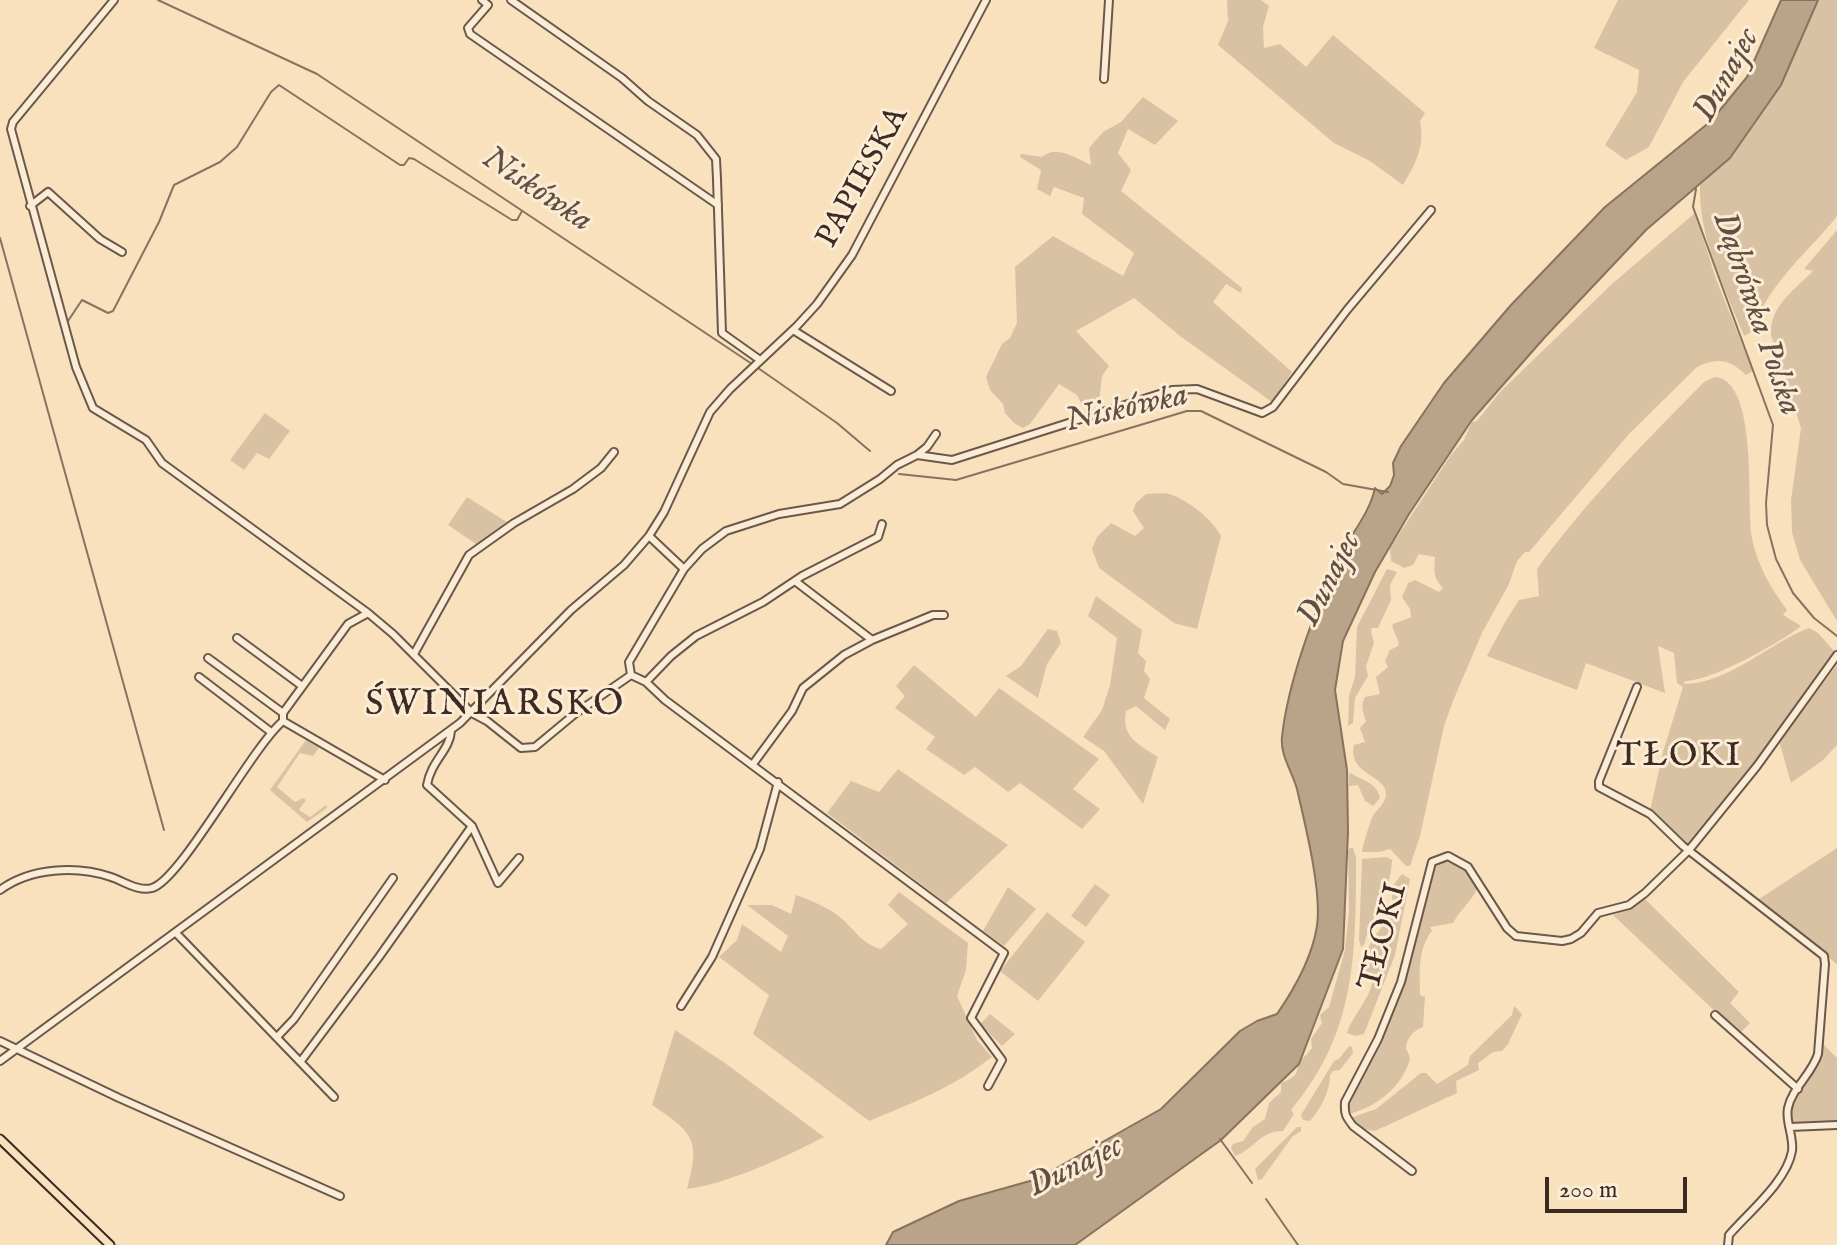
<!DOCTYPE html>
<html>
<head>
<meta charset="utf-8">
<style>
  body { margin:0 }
  #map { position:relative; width:1837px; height:1245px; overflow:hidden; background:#f9e1be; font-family:"IM FELL English",serif }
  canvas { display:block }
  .scale { position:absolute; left:1545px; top:1177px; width:142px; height:36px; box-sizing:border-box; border:4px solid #3c2a23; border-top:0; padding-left:10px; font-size:24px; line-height:28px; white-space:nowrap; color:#3c2a23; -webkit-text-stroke:6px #fbecd5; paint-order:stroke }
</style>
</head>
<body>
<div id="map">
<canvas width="1837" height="1245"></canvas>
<div class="scale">200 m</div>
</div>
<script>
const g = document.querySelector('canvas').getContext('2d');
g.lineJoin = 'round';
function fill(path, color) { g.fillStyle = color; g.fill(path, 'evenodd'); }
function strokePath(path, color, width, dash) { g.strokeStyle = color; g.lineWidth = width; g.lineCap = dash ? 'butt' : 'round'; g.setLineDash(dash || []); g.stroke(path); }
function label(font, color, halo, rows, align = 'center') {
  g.font = font + ' "IM FELL English",serif'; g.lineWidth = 6; g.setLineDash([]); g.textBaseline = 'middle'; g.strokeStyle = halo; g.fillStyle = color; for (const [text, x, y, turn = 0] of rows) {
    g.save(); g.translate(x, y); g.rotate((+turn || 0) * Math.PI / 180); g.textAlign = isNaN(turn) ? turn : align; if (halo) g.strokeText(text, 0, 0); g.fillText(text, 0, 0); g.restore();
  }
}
const green = new Path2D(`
  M1227,0H1261L1269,6L1263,27L1264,48L1280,44L1306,67L1333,35L1425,113L1420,121C1425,146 1416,163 1403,185L1370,161L1334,143L1218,45L1228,21Z
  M1618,0H1749L1683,82L1649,147L1626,160L1605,145L1637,92L1639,70L1594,48Z
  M1818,0H1837V216C1808,253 1766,285 1753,331L1744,336C1725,288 1698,237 1700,185L1730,158L1781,85Z
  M1143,97L1178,121L1155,145L1128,129L1118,153L1131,170L1121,191L1242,288L1241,293L1226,284L1213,302L1292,372L1272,402L1180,336L1134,298L1076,331L1109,366L1102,376L1099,401L1088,410L1083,407L1077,395L1059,384L1030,424L1023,428L1014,423L1005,413L1003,404L990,390L986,377L1002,344L1010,338L1017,323L1015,267L1053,236L1123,276L1134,253L1082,214L1084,198L1054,187L1050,196L1037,189L1041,170L1020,157L1021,154L1042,157C1057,144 1076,159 1091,165L1089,148L1103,132L1121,122Z
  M1695,213L1716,279L1753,371L1746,375C1730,359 1717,357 1697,367L1629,434L1529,552H1525L1517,561L1509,584L1482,633L1453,701L1444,726L1420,836L1410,866H1406L1390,849L1379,852H1362C1362,848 1370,821 1373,816C1377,809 1385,804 1386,795C1388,775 1347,775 1354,745L1365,742L1360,728L1366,721C1363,712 1360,706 1365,697L1380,694L1376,677L1388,667L1385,661L1390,650L1398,646L1399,643C1389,617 1389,628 1411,617L1410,609L1402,597L1408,583L1415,580L1439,592L1443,588C1433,578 1434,571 1435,557L1419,554L1413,565L1404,568L1391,561L1390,548L1451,455L1464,440L1472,422L1477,421L1500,392L1613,283Z
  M1837,230V621L1800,560L1792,532L1791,500L1801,428L1771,335C1769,307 1795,289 1813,271L1804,269Z
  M1715,377C1759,381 1746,505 1752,538C1757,565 1771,588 1787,610L1783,615L1801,626C1780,643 1711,681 1685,681L1684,684C1728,684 1769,643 1809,628L1818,633L1834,651L1773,739L1689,845C1674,836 1664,822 1650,811L1663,752L1683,687L1677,683L1674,653L1658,646L1665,693L1586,663L1577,690L1487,656L1505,622L1519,600L1539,596L1537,569C1586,501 1645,442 1704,382Z
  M265,413L290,431L269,459L257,453L244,470L230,460Z
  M1146,494C1154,494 1165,492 1172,495C1189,501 1213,520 1221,536L1197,629L1174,623L1099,568L1092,549L1097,537L1111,523L1135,536L1144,528L1133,511L1136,503Z
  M467,497L510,524L476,544L448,525Z
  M1387,569L1397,572L1390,585L1391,600L1378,628H1372L1371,631L1374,643L1366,666L1368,676L1355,698L1353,723L1348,726L1349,696L1355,677L1357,627Z
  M1096,596L1142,630L1138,653L1146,661L1144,671L1150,679L1144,698L1170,719L1165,730L1136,706L1126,711C1121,738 1139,744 1158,757L1143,804L1104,751L1083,737L1102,710L1110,685L1117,638L1088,616Z
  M1048,629L1057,631L1061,643L1047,664L1038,698L1006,676L1021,666Z
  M914,665L976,717L999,688L1099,759L1073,789L1100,809L1082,829L1020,783L1008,792L975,767L964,775L926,749L935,737L895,708L905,696L896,686Z
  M1837,665V745L1823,760L1791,783L1779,741Z
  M306,740L319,748L313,756L300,753L277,787L295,802L303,798L306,800L299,810L310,817L326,805L327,808L307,822L270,790Z
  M898,769L1008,845L946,903L827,813L851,781L879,792Z
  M1351,773C1362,781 1377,782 1380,798L1373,806L1365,801L1358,785L1349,786V774Z
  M1350,848H1353L1356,857C1356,955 1356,1033 1291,1110L1294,1114L1283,1131C1259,1131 1255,1149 1235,1156L1231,1148L1233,1144L1243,1141L1253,1127L1265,1119L1269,1103L1281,1092V1083C1304,1074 1292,1072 1303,1058C1306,1055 1309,1052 1312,1048L1311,1039L1322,1023L1320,1015L1329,1007L1345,950L1349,911L1348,851Z
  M1837,848V964L1756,901Z
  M1387,857L1392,860C1391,891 1371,917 1364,945L1361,947L1359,940L1362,859Z
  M1448,859L1465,867L1477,889C1473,899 1460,910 1453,923L1430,927L1432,931C1417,949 1420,974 1420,995L1425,997L1423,1027C1414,1030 1406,1039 1406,1048C1407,1052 1410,1055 1410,1059C1403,1086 1376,1108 1348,1114L1346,1108L1351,1096L1395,1009L1409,964L1434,864Z
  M1402,874L1410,879L1395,955L1364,1034L1355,1036L1347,1033C1353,1014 1373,996 1373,976L1363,973C1361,958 1372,938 1382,927V921L1393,904L1391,888Z
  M1095,884L1110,895L1086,927L1071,916Z
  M1008,887L1036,909L1004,946L983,931Z
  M899,892L968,943L966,970L957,996L977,1040L992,1057C952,1088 915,1102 869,1121L753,1034L769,995L719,957L737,940L742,924L781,952L788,936L747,905H772L791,914L796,895C812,901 828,907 841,918C855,930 862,944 881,949L908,924L888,905Z
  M1645,899L1739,992L1730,1003L1750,1023L1739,1034L1613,915L1631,909Z
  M1047,912L1085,942L1038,1001L1000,971Z
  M1514,1006L1522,1014L1508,1044L1502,1051L1493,1052L1478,1063L1479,1070L1456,1081L1457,1093L1375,1131C1365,1130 1355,1127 1350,1118L1376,1109L1421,1073H1426L1437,1084L1468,1065L1470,1056L1512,1015Z
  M990,1014L1015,1034L1002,1046L980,1024Z
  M675,1030L725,1063L824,1137C787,1156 728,1184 687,1189C701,1139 693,1133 652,1105Z
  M1823,1044L1837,1058V1124H1793L1789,1119L1791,1106L1818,1065Z
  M1349,1046L1352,1047L1353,1053L1340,1070L1333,1071L1330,1075C1330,1092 1321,1108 1310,1121L1303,1120L1301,1115L1334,1061L1339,1059Z
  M1297,1127H1301V1131L1292,1137L1262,1179L1258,1180L1255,1169Z`);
const water = new Path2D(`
  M1781,0H1818L1781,85L1730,158L1646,230L1545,337L1472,420L1409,514L1375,572L1343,641L1335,690L1347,770L1348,832L1343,949L1299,1064L1221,1140L1075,1245H886L893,1232L959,1201L1037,1179L1161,1109L1240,1031L1257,1021L1277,1014C1295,988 1312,958 1317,926C1322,891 1305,824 1297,789C1292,771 1280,755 1282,737C1288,681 1315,609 1339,558C1350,535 1370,513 1375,488L1382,494L1390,486L1394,475L1393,463L1401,446L1444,383L1511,305L1605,207L1711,121L1747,77Z`);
const stream = new Path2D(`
  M158,0L317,74L752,364
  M1696,189L1693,207L1773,425L1766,503L1767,525L1776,559L1793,593L1814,618L1837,636
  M0,238L164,830
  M68,321L82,300L108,313L113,311L159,222L174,185L220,162L237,147L271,92L279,85L400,165H404L409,158L414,159L512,220H517L522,211
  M758,368L837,423L870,451
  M899,474L956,480L1187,411H1201L1326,472L1343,484L1388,492
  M1220,1139L1252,1183
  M1266,1199L1298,1245`);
const minor = new Path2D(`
  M114,0L13,122L11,129L76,367L93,408L146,440L162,463L368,613L393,634L472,713L487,721L521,748L535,747L576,713L631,675L646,682L665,700L1004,953L971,1018L1002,1060L988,1086
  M482,0L488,5L468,28L470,34L718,205
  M511,0L622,78L648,101L697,135L716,159L717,179L722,333L760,360
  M1104,79L1109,0
  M30,206L48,192L100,239L122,252
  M793,330L891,391
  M917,455L927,447L936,434
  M649,536L684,569
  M795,581L872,640L933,615H944
  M237,638L302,686
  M414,654L469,555L514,523L573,489L601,468L614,452
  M208,658L283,713
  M631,675L629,662L684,569L702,549L726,531L779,514L840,504L880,479L897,465L917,455L952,460L1172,390L1197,389L1262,413L1273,407L1347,310L1431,210
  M199,677L271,732
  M646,682L671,656L696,636L763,602L802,576L878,537L882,524
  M1637,687L1599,781V787L1650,814L1683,846L1824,956L1825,964L1818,1054C1812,1074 1792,1088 1788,1108C1785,1122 1794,1136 1792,1151C1787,1181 1749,1212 1729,1235L1728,1245
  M283,721L385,780
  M451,731C450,750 431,761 427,785L472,826L498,883L519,858
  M753,764L792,711L803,688L844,655L872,640
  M0,890C30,868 76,865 111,877C123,881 139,892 152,888C181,880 251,748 283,721V713L348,624L368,613
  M176,933L334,1097
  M681,1006L712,957L760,849L778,782
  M1715,1015L1798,1089
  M277,1037L294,1019L393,878
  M0,1041L119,1098L340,1196
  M0,1061L460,723L571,610L624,565L649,536L664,512L710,412L730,389L796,327L817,304L852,255L986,0
  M301,1061L379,957L472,826
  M1790,1127L1837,1125
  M1412,1171L1353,1126C1346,1117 1344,1114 1345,1102L1378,1039L1401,982L1432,862L1448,856L1468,867L1507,928L1516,936L1562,941L1571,939L1581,933L1598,913L1629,905L1645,893L1689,850L1757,766L1837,655`);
const major = new Path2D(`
  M0,1139L110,1245`);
const streetNames = [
  ["PAPIESKA",864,178,-61],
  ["TŁOKI",1385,937,-75]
];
const waterNames = [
  ["Dunajec",1728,76,-61],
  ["Niskówka",536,191,34],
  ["Dąbrówka Polska",1755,314,71],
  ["Niskówka",1127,410,-13],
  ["Dunajec",1331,580,-63],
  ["Dunajec",1076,1168,-26]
];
const neighbourhoodNames = [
  ["TŁOKI",1679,758]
];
const quarterNames = [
  ["ŚWINIARSKO",495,707]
];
fill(green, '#d9c2a4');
fill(water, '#b9a389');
strokePath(water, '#877360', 2);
strokePath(stream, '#877360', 2);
strokePath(minor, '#6b584a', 10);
strokePath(major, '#3c2a23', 11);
strokePath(minor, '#fbecd5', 6);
strokePath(major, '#f9e1be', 7);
label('32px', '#3c2a23', '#fbecd5', streetNames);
label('italic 34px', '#624e42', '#fbecd5', waterNames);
g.letterSpacing = '2px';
label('34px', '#3c2a23', '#fbecd5', neighbourhoodNames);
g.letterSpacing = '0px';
g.letterSpacing = '2px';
label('36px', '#3c2a23', '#fbecd5', quarterNames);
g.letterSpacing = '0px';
</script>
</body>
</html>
